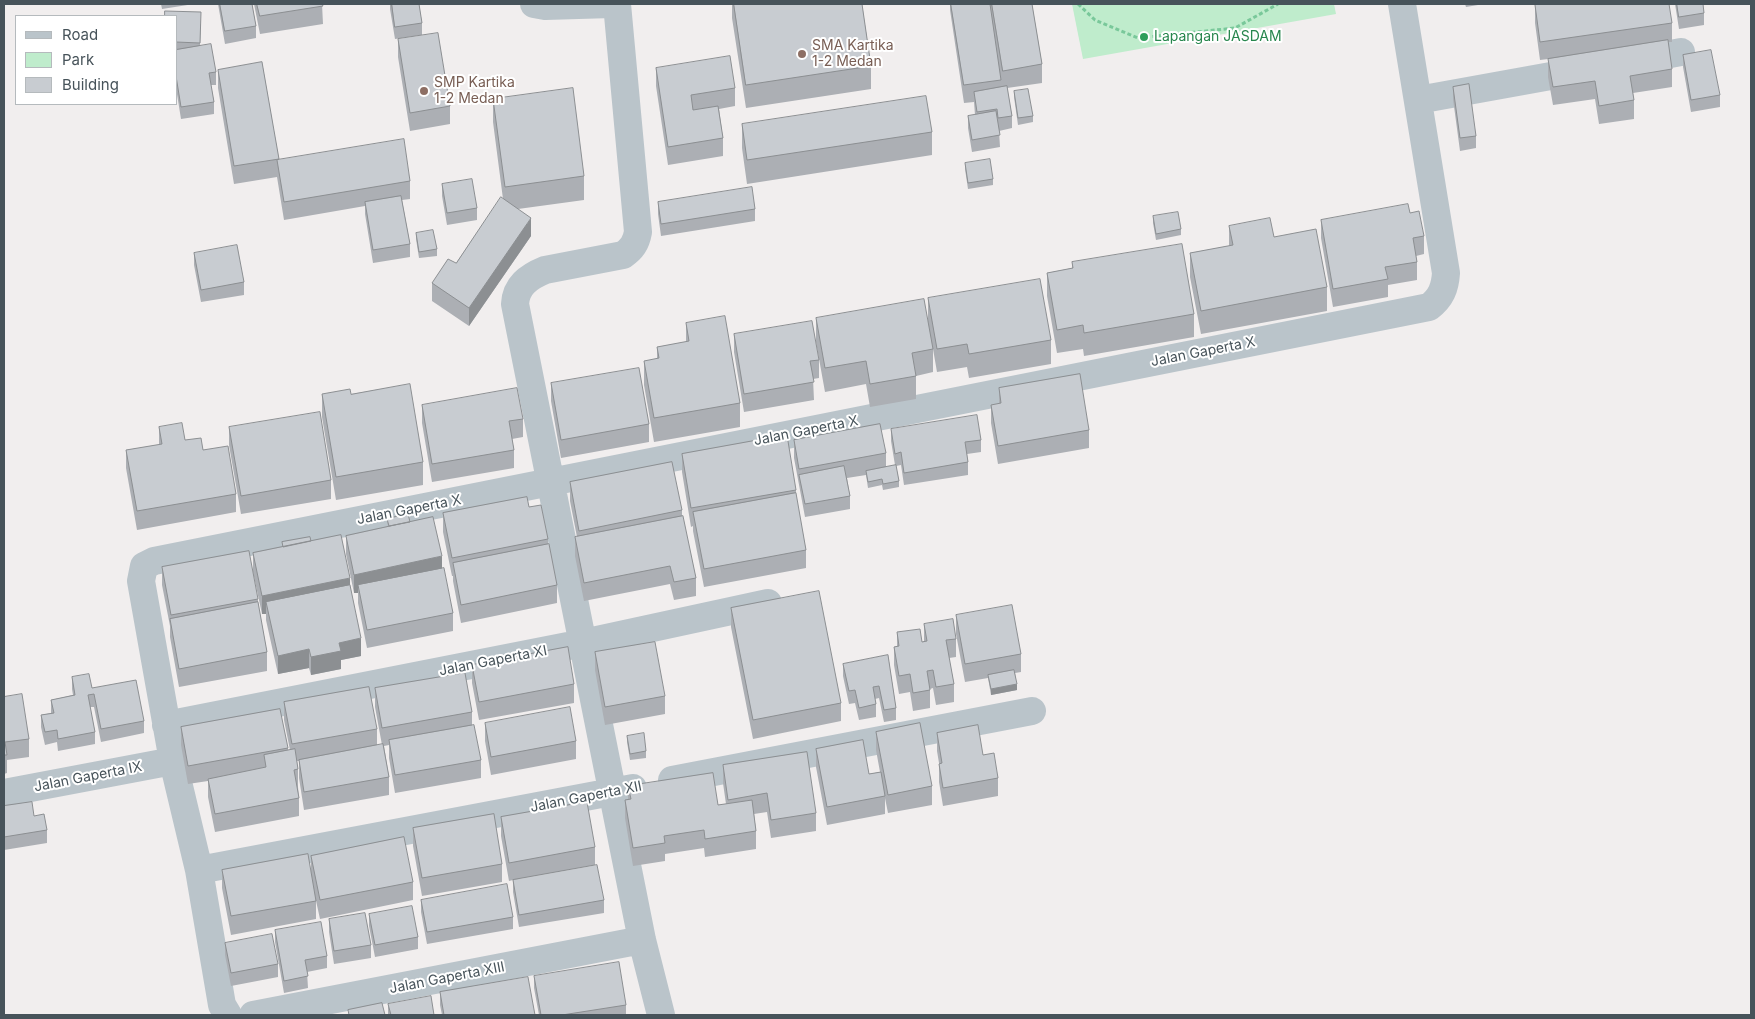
<!DOCTYPE html>
<html>
<head>
<meta charset="utf-8">
<style>
  body { margin:0 }
  #map { position:relative; width:1755px; height:1019px; overflow:hidden; background:#f1eeee; font-family:Inter,sans-serif }
  canvas { display:block }
  .frame { position:absolute; inset:0; border:5px solid #47535a; pointer-events:none }
  .legend { position:absolute; left:15px; top:15px; width:162px; height:90px; box-sizing:border-box; background:#fff; border:1px solid #b5babd; margin:0; padding:6px 9px; list-style:none; font-size:15px; color:#47535a }
  .legend li { display:flex; align-items:center; gap:10px; height:25px }
  .legend b { width:25px; border:1px solid #b5babd }
</style>
</head>
<body>
<div id="map">
<canvas width="1755" height="1019"></canvas>
<div class="frame"></div>
<ul class="legend">
<li><b style="height:6px;background:#bac4ca"></b>Road</li>
<li><b style="height:14px;background:#bfeccc"></b>Park</li>
<li><b style="height:14px;background:#c8ccd1"></b>Building</li>
</ul>
</div>
<script>
const g = document.querySelector('canvas').getContext('2d');
g.lineJoin = 'round';
function fill(path, color) { g.fillStyle = color; g.fill(path, 'evenodd'); }
function strokePath(path, color, width, dash) { g.strokeStyle = color; g.lineWidth = width; g.lineCap = dash ? 'butt' : 'round'; g.setLineDash(dash || []); g.stroke(path); }
function label(font, color, halo, rows, align = 'center') {
  g.font = font + ' Inter,sans-serif'; g.lineWidth = 4; g.setLineDash([]); g.textBaseline = 'middle'; g.strokeStyle = halo; g.fillStyle = color; for (const [text, x, y, turn = 0] of rows) {
    g.save(); g.translate(x, y); g.rotate((+turn || 0) * Math.PI / 180); g.textAlign = isNaN(turn) ? turn : align; if (halo) g.strokeText(text, 0, 0); g.fillText(text, 0, 0); g.restore();
  }
}
const green = new Path2D(`
  M1072,4H1334L1336,14L1083,59Z`);
const path = new Path2D(`
  M1078,4L1095,20L1138,38L1235,28L1278,4`);
const minor = new Path2D(`
  M534,4L545,6L612,4
  M617,4L638,232C636,243 632,249 623,255L545,270C528,277 516,286 515,304L642,940L661,1015
  M1633,61L1681,52
  M1418,100L1584,70
  M166,725L583,643L768,603
  M672,780L1032,711
  M4,793L173,761
  M199,870L633,788
  M228,1015L222,1005L199,870L173,761L141,581L144,566L154,561L1429,307C1441,298 1445,288 1446,273L1402,4
  M253,1015L642,940`);
const wall = new Path2D(`
  M161,4H194L162,9Z
  M218,4H252L256,26V38L225,44Z
  M254,4H322L323,24L260,34Z
  M390,4H419L422,23V35L395,39L390,9Z
  M732,4H862L871,66V89L746,108L732,18Z
  M950,4H1032L1042,64V83L1007,88L1012,116V128L999,131L1000,147L972,152L968,128V116L975,115L974,102L964,103L950,10Z
  M1465,4H1484L1466,7Z
  M1675,4H1703L1704,13V25L1679,29Z
  M1535,5L1672,23V42H1668L1672,69V87L1633,93L1634,100V119L1599,124L1595,99L1553,105L1548,77V59L1540,60L1535,23Z
  M176,16L201,24L200,46L216,72V85H211L214,102V114L181,119L176,88Z
  M398,39L450,106V124L410,131L398,57Z
  M1683,55L1720,95V107L1691,112L1683,67Z
  M262,62L279,160L410,181V199L402,200L410,244V257L373,263L365,214V206L284,220L277,177L234,184L218,88V70Z
  M656,68L735,88V106L719,109L723,138V156L668,165L656,86Z
  M1453,87L1476,136V148L1460,151L1453,99Z
  M1014,91L1033,116V122L1018,125L1014,97Z
  M493,99L584,176V200L518,209L531,236L469,326L432,301V283L456,263L503,199L493,122Z
  M742,124L932,132V155L747,184L742,148Z
  M965,163L993,179V185L968,189L965,169Z
  M442,184L477,208V220L447,225L442,196Z
  M658,202L755,209V221L661,236L658,214Z
  M1410,213L1424,236V254L1416,256L1417,262V280L1388,285V297L1333,307L1321,238V220Z
  M1153,216L1181,229V235L1156,240L1153,223Z
  M1229,226L1327,287V311L1201,334L1190,277V253L1229,246Z
  M416,233L437,249V256L419,258L416,239Z
  M194,253L244,282V295L201,302L194,265Z
  M1072,262L1194,314V337L1084,356L1083,349L1057,353L1047,296V273L1072,268Z
  M928,298L1051,340V364L969,378L967,367L937,372L933,349V372L916,376V399L870,407L866,384L825,392L816,342V318L928,321Z
  M686,323L740,403V427L654,442L644,385V361L657,359V347L686,342Z
  M734,334L819,360V378L813,379L814,400L744,412L734,352Z
  M551,383L649,424V442L561,458L551,401Z
  M999,388L1089,430V448L998,464L991,423V405L999,404Z
  M322,394L423,462V485L336,500L322,417Z
  M422,405L523,419V437L512,439L514,450V468L432,482L422,423Z
  M159,427L203,450L236,494V512L137,530L126,468V450L159,445Z
  M229,427L331,480V499L241,514L229,445Z
  M891,429L981,440V452L967,454L968,462V475L904,485L901,465L896,466L899,481V487L883,490L882,485L868,488L866,475L847,478L850,496V509L805,517L794,458V440L886,453V467L895,465L891,441Z
  M682,454L796,490V496L806,550V568L704,587L693,531V526L691,527L682,472Z
  M570,482L682,510V516L696,578V596L674,600L670,584L584,601L575,556V537H577L570,501Z
  M529,507L548,539V544L557,585V603L461,623L453,581V576H452L443,532V513Z
  M387,519L410,522L442,568L453,613V631L367,648L358,603V593H354L346,554V536L388,527Z
  M311,541L350,585L361,656L341,660V669L311,675L309,668L278,674L266,620V614H262L253,572V553L282,547V542Z
  M162,567L258,599V603L267,652V671L179,687L170,637V626L162,585Z
  M731,608L841,703V721L753,739L731,627Z
  M956,615L1021,654V672L1015,673L1017,690L991,695L988,678L965,682L956,634Z
  M924,624L956,639V657L949,658L954,684V702L936,705L933,688L930,689V708L913,711L910,692L899,694L894,665V647L897,646V632L922,642L924,641Z
  M595,652L665,696V714L605,725L595,670Z
  M888,655L896,708V720L884,722L879,698L875,699L876,704V717L859,720L855,703L849,704L843,676V664Z
  M472,665L574,684V703L479,720L472,683Z
  M72,677L92,688L144,721V733L101,742L94,707H90L95,732V744L58,751L57,742L45,745L41,727V715L51,713V700L73,695L72,689Z
  M375,688L472,712V725L481,760V778L395,793L389,758V745L384,746L389,777V795L304,810L299,778V761H297L298,769V787L299,798V816L215,832L208,797V781L188,784L181,745V727L288,748V750H290L284,720V702L377,729V746L382,745L375,707Z
  M4,697L29,739V757L7,760V773L4,774Z
  M485,723L576,741V759L491,775L485,741Z
  M876,732L932,786V805L888,813L885,798V814L827,825L816,767V749L869,774L880,772L876,750Z
  M937,733L983,755L998,778V796L943,806L939,782V763L937,751Z
  M627,736L646,751V758L630,760L627,742Z
  M723,765L816,813V831L771,838L767,812L754,814L756,831V849L705,857L704,848L665,854V861L633,866L625,818V800L628,799V786L718,805L726,804L723,783Z
  M4,806L34,816L47,830V843L4,850Z
  M501,817L595,847V865L519,879L604,900V913L519,927L513,892V880L509,881L501,836Z
  M413,828L502,864V882L422,896L413,846Z
  M311,856L413,882V900L320,919L315,896L316,901V919L231,935L222,888V870L311,872Z
  M421,900L513,917V929L427,944L421,912Z
  M369,914L418,937V949L375,957L369,926Z
  M329,919L371,945V958L334,964L329,932Z
  M275,930L327,956V968L307,972L308,988L284,993L275,942Z
  M225,943L278,964V977L231,986L225,955Z
  M534,976L626,1005V1015H539L534,988Z
  M440,992L535,1015H442L440,1005Z
  M388,1004L434,1015H388Z`);
const shadedWall = new Path2D(`
  M531,218V236L469,326V308Z
  M442,556V575L358,585V593H354V575Z
  M350,578V596L266,602V614H262V596Z
  M361,638V656L341,660V669L311,675V657L339,643Z
  M309,649V668L278,674V656Z
  M1017,684V690L991,695V689Z`);
const building = new Path2D(`
  M220,4H252L256,26L225,31Z
  M257,4H322L323,6L260,16Z
  M392,4H419L422,23L395,27Z
  M734,4H862L871,66L746,85Z
  M951,4H990L1001,80L964,85Z
  M992,4H1032L1042,64L1003,71Z
  M1544,4H1669L1672,23L1540,42L1535,5Z
  M1677,4H1703L1704,13L1679,17Z
  M165,11L201,12L200,43L176,42V16H165Z
  M438,33L450,106L410,113L398,39Z
  M1668,40L1672,69L1630,76L1634,100L1599,106L1595,81L1553,87L1548,59Z
  M211,44L216,72L209,73L214,102L181,107L176,76V50Z
  M1711,50L1720,95L1691,100L1683,55Z
  M730,56L735,88L691,95L693,110L718,106L723,138L668,147L656,68Z
  M262,62L279,159L234,166L218,70Z
  M1469,84L1476,136L1460,138L1453,87Z
  M1007,86L1012,116L998,118L997,109L977,112L974,92Z
  M573,88L584,176L505,187L493,99Z
  M1028,89L1033,116L1018,118L1014,91Z
  M926,96L932,132L747,160L742,124Z
  M996,111L1000,135L972,140L968,116Z
  M404,139L410,181L284,202L277,160Z
  M990,159L993,179L968,183L965,163Z
  M472,179L477,208L447,213L442,184Z
  M752,187L755,209L661,224L658,202Z
  M401,196L410,244L373,250L365,202Z
  M501,197L531,218L469,308L432,283L448,259L456,263Z
  M1408,204L1410,213L1419,211L1424,236L1413,238L1417,262L1385,267L1388,279L1333,289L1321,220Z
  M1178,212L1181,229L1156,234L1153,216Z
  M1270,218L1274,237L1316,229L1327,287L1201,311L1190,253L1233,245L1229,226Z
  M433,230L437,249L419,252L416,233Z
  M1182,244L1194,314L1084,333L1083,325L1057,330L1047,273L1073,268L1072,262Z
  M237,245L244,282L201,290L194,253Z
  M1040,279L1051,340L969,354L967,344L937,349L928,298Z
  M924,299L933,349L912,353L916,376L870,384L866,361L825,368L816,318Z
  M725,316L740,403L654,418L644,361L659,358L657,347L689,341L686,323Z
  M812,321L819,360L810,361L814,382L744,394L734,334Z
  M639,368L649,424L561,440L551,383Z
  M1080,374L1089,430L998,446L991,405L1001,403L999,388Z
  M410,384L423,462L336,477L322,394L350,389L351,394Z
  M517,388L523,419L509,421L514,450L432,464L422,405Z
  M320,412L331,480L241,496L229,427Z
  M977,415L981,440L965,442L968,462L904,473L901,452L895,454L891,429Z
  M182,423L185,440L201,438L203,450L228,446L236,494L137,511L126,450L162,444L159,427Z
  M880,424L886,453L799,469L794,440Z
  M787,435L796,490L691,508L682,454Z
  M672,462L682,510L579,531L570,482Z
  M896,465L899,481L883,484L882,479L868,482L866,471Z
  M844,466L850,496L805,504L799,475Z
  M796,493L806,550L704,569L693,512Z
  M527,497L529,507L541,505L548,539L452,558L443,513Z
  M408,514L410,522L389,526L387,519Z
  M683,516L696,578L674,582L670,566L584,583L575,537Z
  M433,517L442,556L354,575L346,536Z
  M341,535L350,578L262,596L253,553Z
  M310,537L311,541L283,547L282,542Z
  M549,544L557,585L461,605L453,563Z
  M249,551L258,599L171,615L162,567Z
  M444,568L453,613L367,630L358,585Z
  M350,585L361,638L339,643L341,651L311,657L309,649L278,656L266,602Z
  M819,591L841,703L753,720L731,608Z
  M258,602L267,652L179,669L170,619Z
  M1012,605L1021,654L965,664L956,615Z
  M953,619L956,639L946,640L954,684L936,687L933,670L927,671L930,690L913,693L910,674L899,676L894,647L899,646L897,632L920,629L922,642L927,641L924,624Z
  M655,642L665,696L605,707L595,652Z
  M568,647L574,684L479,702L472,665Z
  M888,655L896,708L884,710L879,686L873,687L876,704L859,708L855,690L849,691L843,664Z
  M1014,670L1017,684L991,689L988,675Z
  M465,673L472,712L382,728L375,688Z
  M89,674L92,688L136,680L144,721L101,729L94,694L88,695L95,732L58,739L57,730L45,732L41,715L54,713L51,700L75,695L72,677Z
  M369,687L377,729L292,744L284,702Z
  M22,694L29,739L5,742L7,755H4V697Z
  M570,707L576,741L491,757L485,723Z
  M280,709L288,748L188,766L181,727Z
  M920,723L932,786L888,795L876,732Z
  M474,725L481,760L395,775L389,740Z
  M978,725L983,755L994,753L998,778L943,788L939,764L942,763L937,733Z
  M644,733L646,751L630,754L627,736Z
  M863,740L869,774L881,772L885,796L827,807L816,749Z
  M383,744L389,777L304,792L299,760Z
  M295,749L298,769L294,770L299,798L215,814L208,779L266,767L264,755Z
  M807,752L816,813L771,820L767,793L728,800L723,765Z
  M713,773L718,805L752,800L756,831L705,839L704,830L664,836L665,843L633,848L625,800L631,799L628,786Z
  M32,802L34,816L44,814L47,830L4,837V806Z
  M587,802L595,847L509,863L501,817Z
  M494,814L502,864L422,878L413,828Z
  M404,837L413,882L320,900L311,856Z
  M308,854L316,901L231,916L222,870Z
  M597,865L604,900L519,915L513,880Z
  M507,884L513,917L427,932L421,900Z
  M412,906L418,937L375,945L369,914Z
  M365,913L371,945L334,951L329,919Z
  M321,922L327,956L305,960L308,976L284,981L275,930Z
  M272,934L278,964L231,973L225,943Z
  M619,962L626,1005L562,1015H541L534,976Z
  M528,977L535,1015H444L440,992Z
  M431,996L434,1015H391L388,1004Z
  M382,1003L385,1015H349L348,1010Z`);
const markers = [
  [1144,37,5,"#2e9e5b"],
  [802,54,5,"#8d6e63"],
  [424,91,5,"#8d6e63"]
];
const leisureNames = [
  ["Lapangan JASDAM",1154,37]
];
const educationNames = [
  ["SMA Kartika",812,46],
  ["1-2 Medan",812,62],
  ["SMP Kartika",434,83],
  ["1-2 Medan",434,99]
];
const streetNames = [
  ["Jalan Gaperta X",1203,352,-11],
  ["Jalan Gaperta X",806,431,-11],
  ["Jalan Gaperta X",409,510,-11],
  ["Jalan Gaperta XI",493,661,-11],
  ["Jalan Gaperta IX",88,777,-11],
  ["Jalan Gaperta XII",586,797,-11],
  ["Jalan Gaperta XIII",447,978,-11]
];
fill(green, '#bfeccc');
strokePath(path, '#79c89a', 3, [4, 2.5]);
strokePath(minor, '#bac4ca', 28);
fill(wall, '#acafb4');
fill(shadedWall, '#8c8f92');
fill(building, '#c8ccd1');
strokePath(building, '#8c8f92', 1);
for (const [x, y, r, color] of markers) { const dot = new Path2D(); dot.arc(x, y, r, 0, 2 * Math.PI); g.fillStyle = color; g.fill(dot); strokePath(dot, '#fff', 2); }
label('14px', '#27864d', '#fff', leisureNames, 'left');
label('14px', '#785e54', '#fff', educationNames, 'left');
label('14px', '#47535a', '#fff', streetNames);
</script>
</body>
</html>
